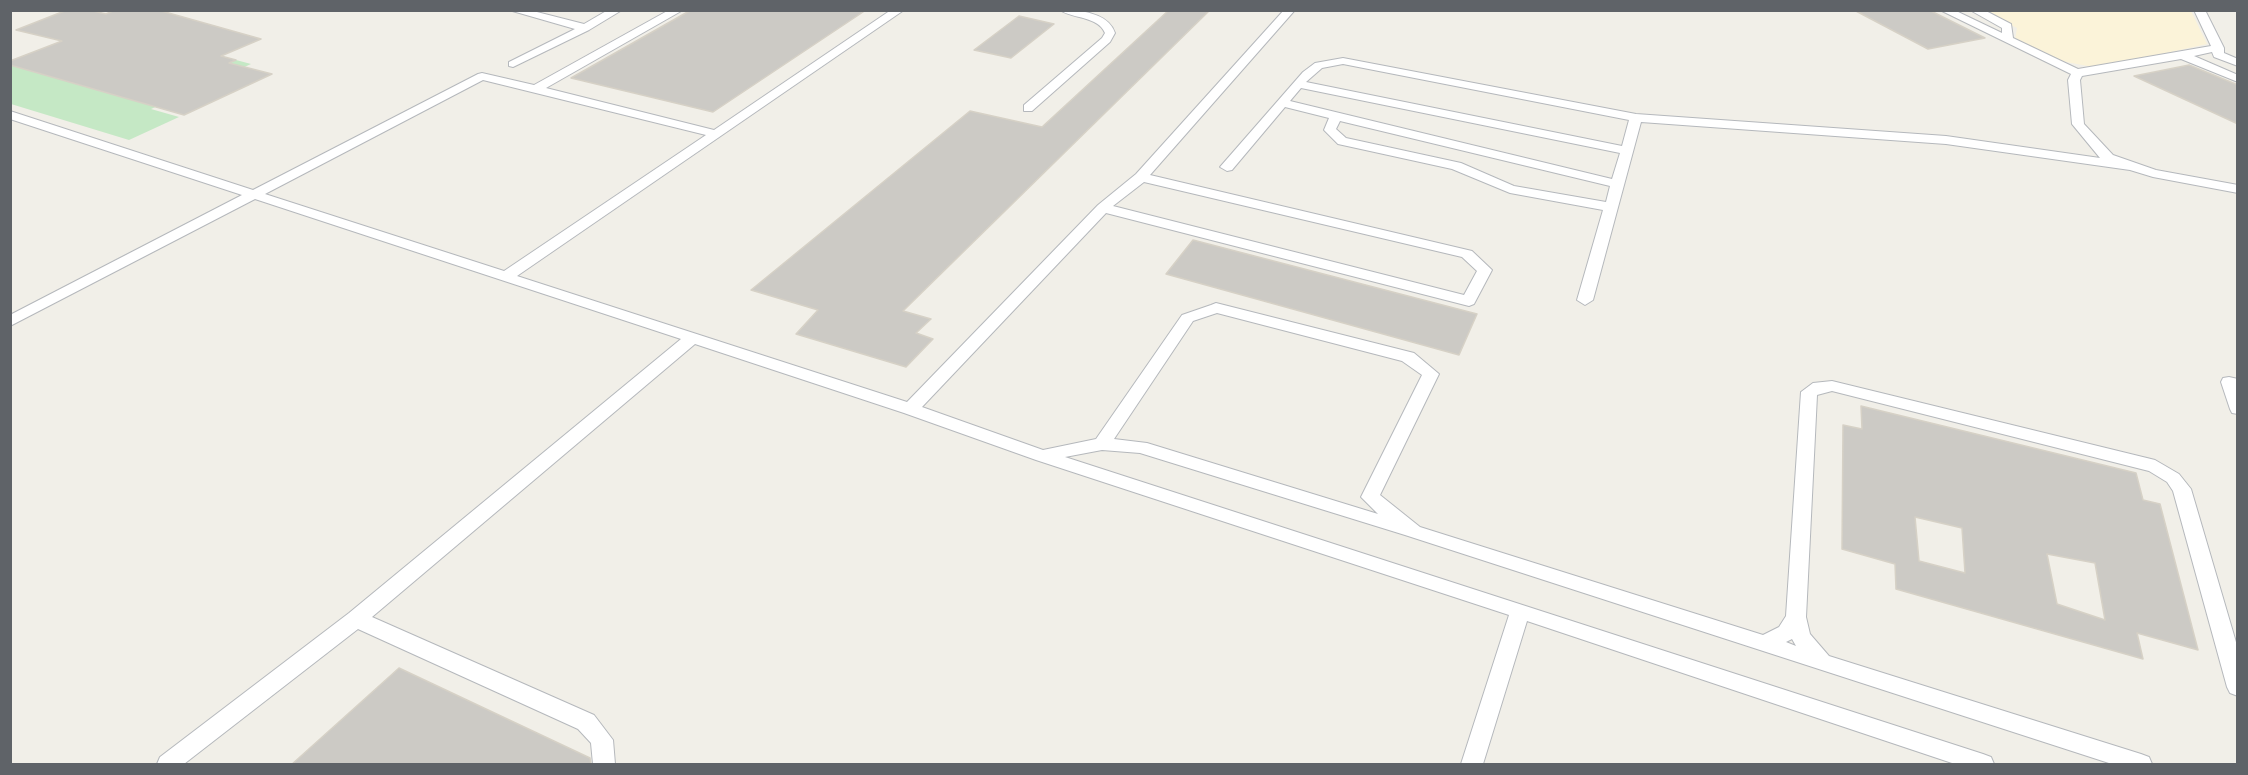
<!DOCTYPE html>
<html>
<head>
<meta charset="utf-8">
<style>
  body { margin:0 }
  #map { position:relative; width:2248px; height:775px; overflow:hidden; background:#f1efe8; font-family:Arial,sans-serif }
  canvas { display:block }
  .frame { position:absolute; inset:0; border:12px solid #5f6368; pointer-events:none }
</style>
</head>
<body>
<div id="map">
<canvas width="2248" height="775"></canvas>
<div class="frame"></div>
</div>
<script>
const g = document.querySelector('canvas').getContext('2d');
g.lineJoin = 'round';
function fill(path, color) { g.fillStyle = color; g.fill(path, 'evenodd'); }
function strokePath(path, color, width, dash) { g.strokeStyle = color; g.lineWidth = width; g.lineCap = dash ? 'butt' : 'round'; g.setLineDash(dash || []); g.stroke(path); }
const green = new Path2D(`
  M236,60L251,64L151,109L179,117L129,140L11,104L10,64Z`);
const sand = new Path2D(`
  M1980,11H2191L2207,44L2098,68L2056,60L2015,40L2017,28Z`);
const building = new Path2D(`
  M67,10H89L106,14L115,10H158L261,39L221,56L236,60L229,63L272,74L184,115L10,65V61L62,41L16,30Z
  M691,10H866L713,112L571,78Z
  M1169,10H1210L903,311L931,319L916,333L933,339L906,367L796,334L818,310L751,290L970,111L1042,127Z
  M1854,10H1929L1985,38L1928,49Z
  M1019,16L1054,24L1011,58L974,50Z
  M2189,65L2238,85V124L2134,76Z
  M1193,240L1477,314L1459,355L1166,274Z
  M1861,406L2136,473L2143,500L2160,504L2198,650L2137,633L2143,659L1896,589L1895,564L1842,549L1843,425L1862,429ZM1915,517L1962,528L1965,573L1919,561ZM2047,554L2095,563L2105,620L2057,604Z
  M399,668L590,758L591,765H291Z`);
const lane = new Path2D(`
  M509,10H529L584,24L608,10H622L589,30L513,67L509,66V62L575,29Z
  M669,10H683L546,88L714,130L891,10H904L517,276L907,402L1098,205L1136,174L1284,10H1295L1150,175L1472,251L1492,270L1474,304L1469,306L1106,213L922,407L1043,450L1096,439L1182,315L1211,305L1216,303L1414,353L1439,374L1380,495L1420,527L1763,635L1779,627L1786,616L1801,392L1813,383L1832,381L2155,460L2179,474L2191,489L2238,649V696L2230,693L2227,687L2173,491L2167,482L2149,471L1832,391L1817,395L1806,617L1810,634L1829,656L2141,754L2149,757L2152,764H2112L1405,535L1140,453L1102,450L1065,457L1983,754L1991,757L1994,764H1955L1527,621L1483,764H1461L1509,615L1036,460L904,413L695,344L372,617L594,715L613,740L615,764H593L591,743L578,729L358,629L184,764H157L160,757L349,613L681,339L255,199L10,326V315L242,195L10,119V111L253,190L478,74L482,73L534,85ZM483,80L706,135L504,271L265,194ZM1144,182L1462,257L1477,271L1464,295L1113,206ZM1217,313L1402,361L1422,375L1361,497L1378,514L1147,443L1114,439L1193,321ZM1792,639L1796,646L1786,642Z
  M1060,10C1079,10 1108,12 1115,33L1110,42L1032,111H1024V105L1102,38L1105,33C1098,16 1073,19 1060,10Z
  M1940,10H1954L2002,33V28L1970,10H1984L2011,24L2013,38L2078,69L2211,46L2194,10H2205L2224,48V53L2238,59V66L2214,57L2212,52L2194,56L2238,75V82L2181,59L2082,76L2080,80L2084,124L2113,155L2156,170L2238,185V193L2153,177L2130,170L1946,144L1641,122L1593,300L1585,305L1577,300L1603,210L1510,193L1452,169L1338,144L1324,130L1329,118L1285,107L1232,170L1227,171L1220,167L1303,72L1315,63L1343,58L1636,114L1946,136L2100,158L2072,124L2068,80L2071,74ZM1343,64L1629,120L1622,146L1306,82L1322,68ZM1301,88L1620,153L1612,179L1290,101ZM1340,121L1610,186L1606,202L1514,186L1461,163L1346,138L1336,129Z
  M2229,377L2238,379V414L2232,413L2230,409L2221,382L2223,378Z`);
fill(green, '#c5e8c5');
fill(sand, '#fbf3d9');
fill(building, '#cccac5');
strokePath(building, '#d6d1c6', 1.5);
strokePath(lane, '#b5b8bc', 2);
fill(lane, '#fff');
</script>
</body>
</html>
